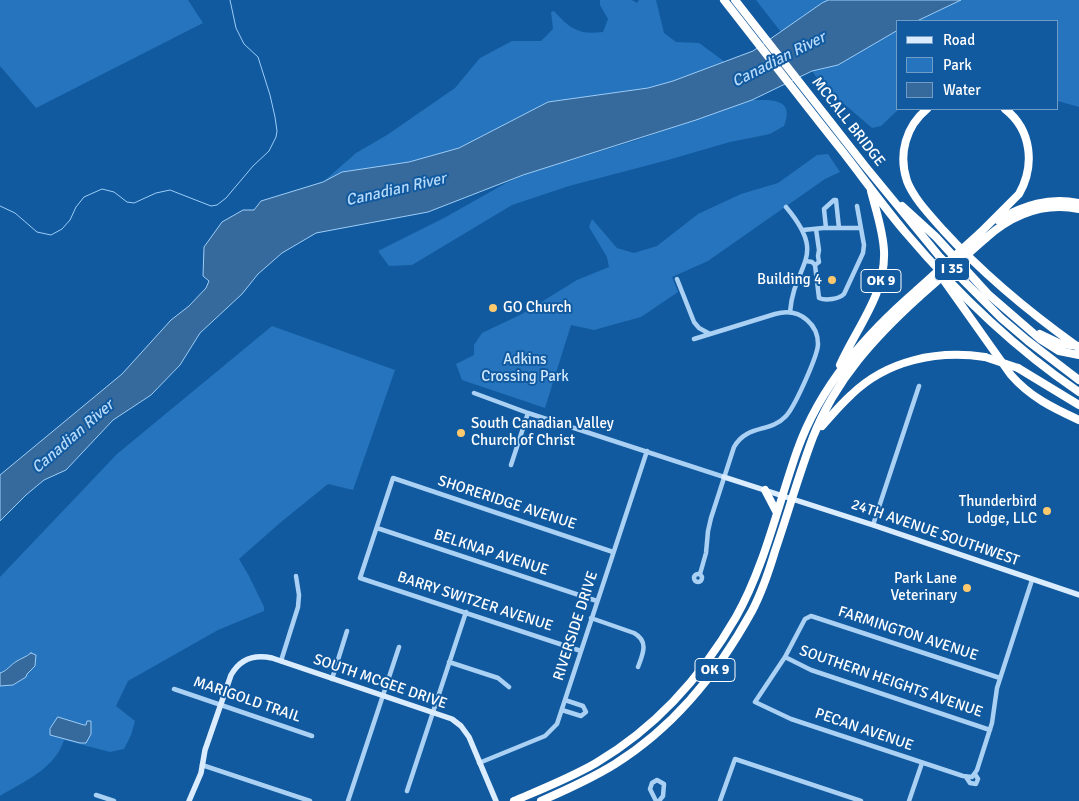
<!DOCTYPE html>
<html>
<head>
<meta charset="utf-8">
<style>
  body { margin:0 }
  #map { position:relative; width:1079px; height:801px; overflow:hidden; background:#125a9f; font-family:Signika,sans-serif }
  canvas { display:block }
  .legend { position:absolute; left:896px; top:20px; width:162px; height:90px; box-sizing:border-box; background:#125a9f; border:1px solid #719cc5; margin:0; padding:6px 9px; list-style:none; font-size:15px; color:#fff }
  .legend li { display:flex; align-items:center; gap:10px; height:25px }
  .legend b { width:25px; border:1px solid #719cc5 }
</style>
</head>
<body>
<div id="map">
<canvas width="1079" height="801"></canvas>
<ul class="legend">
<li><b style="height:6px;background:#daecfd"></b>Road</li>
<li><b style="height:14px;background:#2574bd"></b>Park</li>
<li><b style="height:14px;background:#376a9c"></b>Water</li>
</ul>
</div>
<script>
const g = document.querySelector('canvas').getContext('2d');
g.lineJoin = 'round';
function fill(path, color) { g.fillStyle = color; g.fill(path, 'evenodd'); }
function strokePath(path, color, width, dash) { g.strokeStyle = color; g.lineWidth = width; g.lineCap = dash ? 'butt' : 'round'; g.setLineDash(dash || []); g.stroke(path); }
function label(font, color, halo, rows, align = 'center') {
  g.font = font + ' Signika,sans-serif'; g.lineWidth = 4; g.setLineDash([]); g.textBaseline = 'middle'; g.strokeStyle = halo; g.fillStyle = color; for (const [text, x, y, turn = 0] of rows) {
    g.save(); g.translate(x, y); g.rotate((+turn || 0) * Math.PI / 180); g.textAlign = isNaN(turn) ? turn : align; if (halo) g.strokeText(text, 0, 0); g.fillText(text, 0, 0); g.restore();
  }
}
const green = new Path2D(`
  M0,0H188L203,23L36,108L0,66Z
  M600,0H632L637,3L639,0H656L664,33L676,42L699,43L725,62L673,81L648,88L548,102L459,148L409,162L342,172L323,182L356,153L387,135L455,88L480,58L512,41H541L553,29L551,12L554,11C570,29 579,35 603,32L608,19L600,5Z
  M756,0H829L822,3L781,32Z
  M961,0H1079V107L1058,101V21H917Z
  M898,30L899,109L881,126L872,128L822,85L812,71L838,65Z
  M752,100C772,100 795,98 784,126L770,134L730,142L668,160L569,186L512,205L412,265L389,266L378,251L444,218L506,183L523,175L640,139Z
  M828,154L840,172L825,179L708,261L672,277L678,292L641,317L594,330L571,325L545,408L462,380L456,364L474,355V345L482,333L522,314L577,280L609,267L607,257L589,227L592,219L617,248L634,253L657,246L698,214L741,194L778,183L817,155Z
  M272,326L395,370L353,490L328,484L281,522L239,559L249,576L264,607V611L218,630L128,681L116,706L135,721L131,735L124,749L110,752L64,740C56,768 23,782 0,796V577L117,454Z`);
const water = new Path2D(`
  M829,0H961L917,21H898V30L838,65L812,71L752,100L696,120L523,175L428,212L316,233L282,253L258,274L242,294L200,333L180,365L151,395L113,420L66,470L44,480L26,495L0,521V475L122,374L171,320L189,306L206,288L209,281L203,276L204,247L222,222L243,210H254L261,201L323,182L342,172L409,162L459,148L548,102L648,88L673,81L753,51L822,3Z
  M31,653L36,655L35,666L27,674L26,677L13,685L0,686V673C7,671 10,665 17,661C22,658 26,657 31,653Z
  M58,717L84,725H86L87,721H91V734L86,743H80L50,735V729Z`);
const stream = new Path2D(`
  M0,206L15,213L37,232L51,235L62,229L70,220L76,207L84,197L102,189L114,192L127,202L134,203L156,193L170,190L211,206L217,205L226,198L253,166L269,151L276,137L277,131L275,117L270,95L258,57L244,44L236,28L230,0`);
const street = new Path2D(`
  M786,207C829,258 794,262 790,312
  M826,228L824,209L834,200H836L839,228
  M803,230L823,228H861
  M806,261L812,262L815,265L819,298C826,301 839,299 844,294L863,253L864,245L857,206
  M815,265L819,262L818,256L819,250L816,229
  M677,279L694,322L699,328L710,334
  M694,339L775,314C786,311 798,312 807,320C814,326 818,335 818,344C818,355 794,409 785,417C770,433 747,424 734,447L711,518L708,531L706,553L700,574
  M474,393L528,413L724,477
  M511,465L528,413
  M873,525L919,386
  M377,528L597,601
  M694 578a4 4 0 1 1 8 0a4 4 0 1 1-8 0Z
  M591,618L634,633C649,641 643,654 638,667
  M581,651L360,578L393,478L613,552
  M785,657L811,670L990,730
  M281,661L298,607L299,595L296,576
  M449,662L498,678L509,687
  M1000,678L811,616L805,619L785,657L755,702L791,719L963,776L972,777L977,770L992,723L997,688L1032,580
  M332,679L347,631
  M174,689L312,736
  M562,710L581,716L586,712L583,706L565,700
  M479,763L545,736L557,724L647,451
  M202,765L310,801
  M966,777L970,783L976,784L978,779L975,774
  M407,791L466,612
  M96,795L114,801
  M348,801L399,647
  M656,801L650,789L652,783L657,780L664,784L663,796L659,801
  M720,801L735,759L861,801
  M909,801L922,763`);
const secondary = new Path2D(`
  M724,477L873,525L1079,595
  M189,801L201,773L205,750L231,675C240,659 254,654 272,658L452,719L461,726L469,737L496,801`);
const highway = new Path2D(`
  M724,0C764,51 803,102 843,152C864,179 884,207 906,233C957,293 1014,348 1079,392
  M735,0L865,166L939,256L1001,318L1028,341L1079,380
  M927,109C906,126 898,154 907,181C914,199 930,215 943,230C984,275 1029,312 1078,347
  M902,206L936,237L988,294L1040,339L1059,351L1079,355
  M998,220C1024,205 1049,197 1079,203
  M980,233L1019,194C1035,166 1032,130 1005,109
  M986,238C1013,214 1043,202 1079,209
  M945,282L1011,375C1030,397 1053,408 1079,420
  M1040,334L1061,344
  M840,365C857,327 886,294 884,251C883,230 876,211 871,191
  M1018,368L1079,405
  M822,426C831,416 840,405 851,395C887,360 937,350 985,357
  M765,490L777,513
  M514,801C542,789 570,778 596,763C655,728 702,676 736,617C764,568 778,505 797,451C820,386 865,335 917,290
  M541,801C566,790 591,779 615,764C674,727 719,671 752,611C762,592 769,571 775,551C788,513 799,474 813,437C835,380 876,336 919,297`);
const highwayBridge = new Path2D(`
  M917,290L980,233
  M919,297L986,238
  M1061,344L1079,346
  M985,357L1018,368`);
const markers = [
  [832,280,5,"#ffca6d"],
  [493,308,5,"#ffca6d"],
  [461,433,5,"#ffca6d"],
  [1047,511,5,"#ffca6d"],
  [967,588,5,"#ffca6d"]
];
const shields = [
  [952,269,35],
  [881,281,40],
  [715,670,40]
];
const shieldNames = [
  ["I 35",952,269],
  ["OK 9",881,281],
  ["OK 9",715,670]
];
const streetNames = [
  ["MCCALL BRIDGE",848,122,52],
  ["SHORERIDGE AVENUE",507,503,18],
  ["24TH AVENUE SOUTHWEST",935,533,19],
  ["BELKNAP AVENUE",491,553,18],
  ["BARRY SWITZER AVENUE",475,602,18],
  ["RIVERSIDE DRIVE",576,626,-72],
  ["FARMINGTON AVENUE",908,634,18],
  ["SOUTH MCGEE DRIVE",380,682,19],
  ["SOUTHERN HEIGHTS AVENUE",891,682,19],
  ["MARIGOLD TRAIL",247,700,19],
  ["PECAN AVENUE",864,730,19]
];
const poiNames = [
  ["Building 4",822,280],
  ["GO Church",503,308,"left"],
  ["South Canadian Valley",471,424,"left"],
  ["Church of Christ",471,441,"left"],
  ["Thunderbird",1037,502],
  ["Lodge, LLC",1037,519],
  ["Park Lane",957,579],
  ["Veterinary",957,596]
];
const parkNames = [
  ["Adkins",525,360],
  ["Crossing Park",525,377]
];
const waterNames = [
  ["Canadian River",779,60,-27],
  ["Canadian River",396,190,-13],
  ["Canadian River",73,437,-41]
];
fill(green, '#2574bd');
fill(water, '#376a9c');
strokePath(water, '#9ccdf7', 1);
strokePath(stream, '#9ccdf7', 1);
strokePath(street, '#aad1f4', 4.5);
strokePath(secondary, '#daecfd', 5.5);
strokePath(highway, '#fff', 8);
strokePath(highwayBridge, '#fff', 8);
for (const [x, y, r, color] of markers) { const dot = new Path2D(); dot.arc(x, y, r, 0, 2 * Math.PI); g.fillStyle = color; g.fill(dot); strokePath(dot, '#125a9f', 2); }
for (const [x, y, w] of shields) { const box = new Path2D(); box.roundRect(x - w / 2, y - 11.5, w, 23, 4); g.fillStyle = '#125a9f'; g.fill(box); strokePath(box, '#fff', 1); }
label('bold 14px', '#fff', null, shieldNames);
label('15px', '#fff', '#125a9f', streetNames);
label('15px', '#fff', '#125a9f', poiNames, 'right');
label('15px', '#d2e9fe', '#125a9f', parkNames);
label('italic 16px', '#b6dafb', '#125a9f', waterNames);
</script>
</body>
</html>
